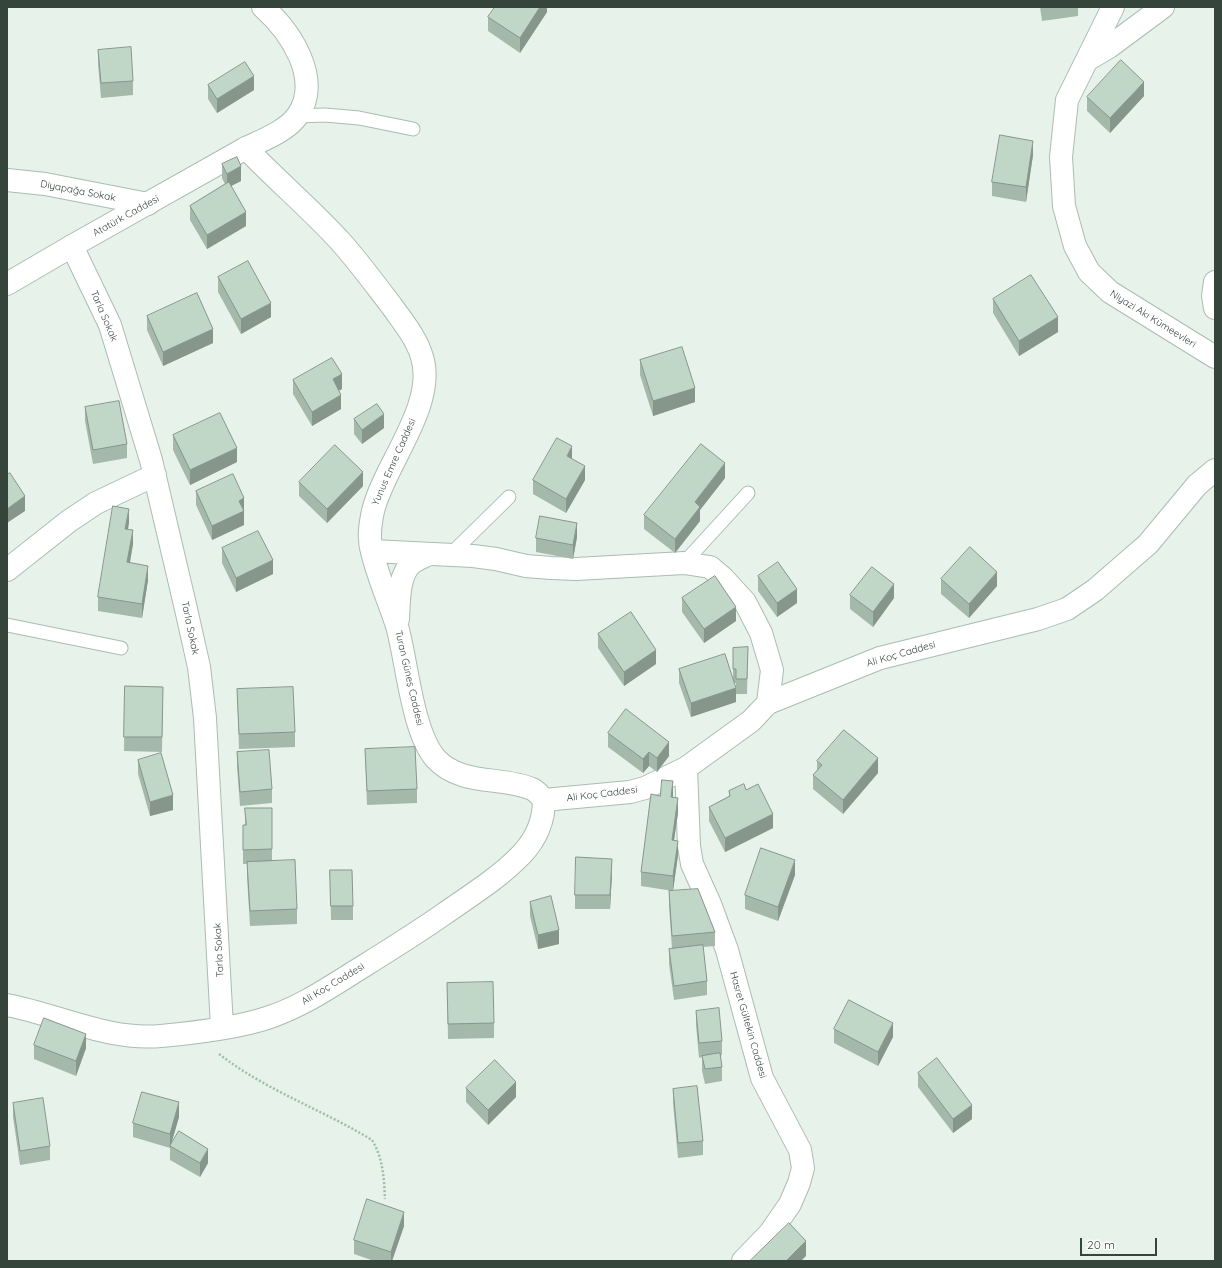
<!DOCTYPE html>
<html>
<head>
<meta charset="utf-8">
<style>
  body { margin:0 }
  #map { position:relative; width:1222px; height:1268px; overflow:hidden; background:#e7f2eb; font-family:Quicksand,sans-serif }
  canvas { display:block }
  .frame { position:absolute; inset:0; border:8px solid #36453b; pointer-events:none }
  .scale { position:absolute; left:1080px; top:1238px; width:77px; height:18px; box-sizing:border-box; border:2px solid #36453b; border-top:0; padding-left:5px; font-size:12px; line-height:14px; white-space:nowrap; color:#36453b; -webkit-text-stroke:3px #fff; paint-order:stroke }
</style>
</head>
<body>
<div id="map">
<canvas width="1222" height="1268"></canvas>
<div class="frame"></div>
<div class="scale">20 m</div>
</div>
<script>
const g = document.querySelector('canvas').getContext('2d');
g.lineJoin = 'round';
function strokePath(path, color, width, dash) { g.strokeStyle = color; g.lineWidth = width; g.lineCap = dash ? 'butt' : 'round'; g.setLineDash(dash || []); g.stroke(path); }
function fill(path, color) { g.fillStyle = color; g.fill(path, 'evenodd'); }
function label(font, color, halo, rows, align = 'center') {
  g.font = font + ' Quicksand,sans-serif'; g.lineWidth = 3; g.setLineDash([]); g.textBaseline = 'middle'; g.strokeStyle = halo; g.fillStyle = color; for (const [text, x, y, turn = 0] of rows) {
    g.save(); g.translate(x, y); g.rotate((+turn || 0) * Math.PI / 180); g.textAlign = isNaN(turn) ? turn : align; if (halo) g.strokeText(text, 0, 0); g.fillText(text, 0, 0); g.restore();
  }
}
const path = new Path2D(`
  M219,1054C267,1091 321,1109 372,1140C383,1158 384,1178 385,1199`);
const service = new Path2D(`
  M297,116L325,115L359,118L413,129
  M450,555L509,497
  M684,563L748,493
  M7,625L121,648`);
const minor = new Path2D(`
  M263,7C291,32 322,79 298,115C287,131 263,140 246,148C276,180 310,208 340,241C358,261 374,283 391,305C403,322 416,337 422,357C437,405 384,465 373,511C370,525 368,538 372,552C378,577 389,601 397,626C407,661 412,732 436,759C461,786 502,776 532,789C537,791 541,797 544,800
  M1113,7L1067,100L1061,157L1064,206L1075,246L1089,272L1110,292L1215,357
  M1087,60L1109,47L1163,7
  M7,180L45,184L148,204
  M72,246L110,325L151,460L186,609L199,667L205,718L222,1027
  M1215,282L1213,296L1215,308
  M372,551L473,556L496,559L526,566L551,568L576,569L684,563L710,567L723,578L745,602L761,633L772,670L768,703
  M7,570L69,521L96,503L155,475
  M398,619C399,602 398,575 412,563C417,559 424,557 429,554
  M686,768L689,846L692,864L710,904L727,950L762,1078L800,1150L803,1168L799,1183L790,1204L770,1233L743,1261
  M544,800L630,792L645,788L686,768L751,721L768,703L880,658L1038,619L1067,609L1095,590L1148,544L1197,485L1215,470
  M7,1005C59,1015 108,1041 161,1036C193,1033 237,1028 267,1018C298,1008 324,991 351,974C383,954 414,935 444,914C471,895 499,878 522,854C536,839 544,821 544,800`);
const tertiary = new Path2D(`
  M7,284L72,246L246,148`);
const wall = new Path2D(`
  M547,7V12L520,53L488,31V17Z
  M1040,7H1078V16L1042,21Z
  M98,50L133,81V95L101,98L98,64Z
  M208,85L254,90L217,113L208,99Z
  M1144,96L1110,133L1087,111V97Z
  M1033,155L1026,202L992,196V182Z
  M222,164L241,181L231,186L246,226L207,249L190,220V206L225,184L222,178Z
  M218,277L271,317L241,334L218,292Z
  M993,299L1058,332L1019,356L993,313Z
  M147,316L213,343L163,366L147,330Z
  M640,360L695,402L653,416L640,375Z
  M293,380L342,389L339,390L341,409L312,426L293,394Z
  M85,407L127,444V458L93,464L85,421Z
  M354,419L384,428L362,444L354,434Z
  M173,435L237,462L190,485L173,450Z
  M572,459L585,480L566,513L533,494V480Z
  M725,478L700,510V521L675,553L644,529V515Z
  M299,482L363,486L327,523L299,496Z
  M196,491L244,498V525L212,540L196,505Z
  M129,523L128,529L133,544L130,563L148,580L142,618L98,611V597Z
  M577,537L573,559L536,552V538Z
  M222,548L273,574L236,592L222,563Z
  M758,576L797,603L777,617L758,591Z
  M941,579L997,586L969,618L941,594Z
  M850,595L894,598L873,627L850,609Z
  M682,598L736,621L704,643L682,612Z
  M598,634L656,664L624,686L598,648Z
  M748,647L747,694H736V683H734L736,702L691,717L679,683V669L733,679V648Z
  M125,686L163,687L162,752L124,751Z
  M237,689L295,732V747L239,749Z
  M608,733L669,756L657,772L649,766L643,773L608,747Z
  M365,749L417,789V803L367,805Z
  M237,752L272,789V803L240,806L237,767Z
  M138,760L173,810L150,816L138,774Z
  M817,761L878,773L843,814L813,789V775L817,770Z
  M746,790L773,828L725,852L709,821V807L729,796V791Z
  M673,795V797L678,813L674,840L678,855L673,891L641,886V872L660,796Z
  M245,808L272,849V861L297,909V924L250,926L247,877V864H243V825H245Z
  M330,870L353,906V920H331Z
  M612,873L610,909H575V895Z
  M795,875L778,921L745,909V895Z
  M669,891L715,932V946L703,947L707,981V995L674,1000L669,964V949H672L669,906Z
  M530,902L559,944L538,949L530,916Z
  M447,983L494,1023V1038L448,1039Z
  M696,1011L722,1041V1055L720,1056L722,1067V1081L705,1084L702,1071V1057L699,1058L696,1025Z
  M834,1029L893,1037L878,1066L834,1043Z
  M34,1045L86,1048L76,1076L34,1059Z
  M918,1073L972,1119L953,1133L918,1087Z
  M466,1088L516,1097L488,1125L466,1102Z
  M673,1089L703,1141V1155L678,1158L673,1103Z
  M13,1103L50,1146V1160L20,1165L13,1117Z
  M179,1117L171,1144L208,1163L200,1177L170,1160V1147V1148L133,1137V1123Z
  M404,1226L392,1261H374L354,1254V1240Z`);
const shadedWall = new Path2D(`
  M540,7H547V12L520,53V38Z
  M254,76V90L217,113V99Z
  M1144,82V96L1110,133V118Z
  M1033,141V155L1026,202V187Z
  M241,166V181L227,188V174Z
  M246,212V226L207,249V235Z
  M271,303V317L241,334V319Z
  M1058,317V332L1019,356V341Z
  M213,329V343L163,366V352Z
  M342,374V389L333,394V379Z
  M695,388V402L653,416V401Z
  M341,395V409L312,426V412Z
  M384,414V428L362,444V430Z
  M572,446V460L567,456Z
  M237,448V462L190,485V470Z
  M725,463V478L700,510V521L675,553V539L695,502Z
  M585,466V480L566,513V499Z
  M363,472V486L327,523V509Z
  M25,496V511L7,523V509Z
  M244,498V525L212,540V526L239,501Z
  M129,509V523L125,543V529Z
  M577,523V537L573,559V545Z
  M133,530V544L127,577V562Z
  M273,560V574L236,592V578Z
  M148,566V580L142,618V604Z
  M997,572V586L969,618V604Z
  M894,584V598L873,627V612Z
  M797,589V603L777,617V603Z
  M736,607V621L704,643V629Z
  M656,650V664L624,686V672Z
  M736,688V702L691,717V703Z
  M669,742V756L657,772V758Z
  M649,752V766L643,773V759Z
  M878,758V773L843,814V800Z
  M673,781V795L671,811V797Z
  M173,795V810L150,816V802Z
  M678,798V813L672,854V840Z
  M773,814V828L725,852V838Z
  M678,841V855L673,891V876Z
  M612,859V873L610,909V895Z
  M795,860V875L778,921V907Z
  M559,930V944L538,949V935Z
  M893,1023V1037L878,1066V1052Z
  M86,1034V1048L76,1076V1061Z
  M516,1082V1097L488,1125V1110Z
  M179,1102V1117L170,1148V1134Z
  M972,1105V1119L953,1133V1119Z
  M208,1149V1163L200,1177V1163Z
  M404,1212V1226L392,1261H391V1252Z
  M806,1241V1256L801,1261H786Z`);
const building = new Path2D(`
  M495,7H540L520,38L488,17Z
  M131,47L133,81L101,83L98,50Z
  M1121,60L1144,82L1110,118L1087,97Z
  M245,62L254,76L217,99L208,85Z
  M1000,135L1033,141L1026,187L992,182Z
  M237,157L241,166L227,174L222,164Z
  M229,182L246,212L207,235L190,206Z
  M248,261L271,303L241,319L218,277Z
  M1031,275L1058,317L1019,341L993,299Z
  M197,293L213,329L163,352L147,316Z
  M682,347L695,388L653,401L640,360Z
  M332,358L342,374L333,379L341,395L312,412L293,380Z
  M119,401L127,444L93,450L85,407Z
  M377,404L384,414L362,430L354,419Z
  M220,413L237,448L190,470L173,435Z
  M557,438L572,446L567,456L585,466L566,499L533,480Z
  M701,444L725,463L695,502L700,507L675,539L644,515Z
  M335,445L363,472L327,509L299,482Z
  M10,473L25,496L7,509V475Z
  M233,474L244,498L239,501L244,511L212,526L196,491Z
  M113,506L129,509L125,529L133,530L127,562L148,566L142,604L98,597Z
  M540,516L577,523L573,545L536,538Z
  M258,531L273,560L236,578L222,548Z
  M970,547L997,572L969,604L941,579Z
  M778,562L797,589L777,603L758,576Z
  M872,567L894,584L873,612L850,595Z
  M715,576L736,607L704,629L682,598Z
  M631,612L656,650L624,672L598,634Z
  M748,647L747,679H736V669H733V648Z
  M725,654L736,688L691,703L679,669Z
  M125,686L163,687L162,737H124Z
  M293,687L295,732L239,734L237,689Z
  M626,709L669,742L657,758L649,752L643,759L608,733Z
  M844,730L878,758L843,800L813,775L822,765L817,761Z
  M415,747L417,789L367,791L365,749Z
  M269,750L272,789L240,792L237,752Z
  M161,753L173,795L150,802L138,760Z
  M662,780L673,781L671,797L678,798L672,840L678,841L673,876L641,872L651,794L660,796Z
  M744,784L746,790L758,784L773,814L725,838L709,807L730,796L729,791Z
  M245,808H272V849L243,850V825H246Z
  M761,848L795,860L778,907L745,895Z
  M576,857L612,859L610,895H575Z
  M295,860L297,909L250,911L247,862Z
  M330,870H352L353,906H331Z
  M698,889L715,932L672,936L669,891Z
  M551,896L559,930L538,935L530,902Z
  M703,945L707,981L674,986L669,949Z
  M493,982L494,1023L448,1024L447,983Z
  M849,1000L893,1023L878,1052L834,1029Z
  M719,1008L722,1041L699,1043L696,1011Z
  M44,1018L86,1034L76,1061L34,1045Z
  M720,1053L722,1067L705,1069L702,1056Z
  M937,1058L972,1105L953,1119L918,1073Z
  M495,1060L516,1082L488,1110L466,1088Z
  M697,1086L703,1141L678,1143L673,1089Z
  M142,1092L179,1102L170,1134L133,1123Z
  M43,1098L50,1146L20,1151L13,1103Z
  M179,1131L208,1149L200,1163L170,1146Z
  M367,1199L404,1212L391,1252L354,1240Z
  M789,1223L806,1241L786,1261H750Z`);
const streetNames = [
  ["Diyapağa Sokak",78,191,11],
  ["Atatürk Caddesi",126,216,-29],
  ["Tarla Sokak",104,316,67],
  ["Niyazi Akı Kümeevleri",1153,319,32],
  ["Yunus Emre Caddesi",394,462,-66],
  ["Tarla Sokak",190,628,78],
  ["Ali Koç Caddesi",901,654,-16],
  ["Turan Güneş Caddesi",409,678,77],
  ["Ali Koç Caddesi",602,794,-7],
  ["Tarla Sokak",219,950,-93],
  ["Ali Koç Caddesi",333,984,-31],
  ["Hasret Gültekin Caddesi",748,1025,74]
];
strokePath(service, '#aabdb1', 15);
strokePath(minor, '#aabdb1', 24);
strokePath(tertiary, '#aabdb1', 24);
strokePath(path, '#9bbfa8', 2.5, [2, 2]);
strokePath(service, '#fff', 13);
strokePath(minor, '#fff', 22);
strokePath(tertiary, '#fff', 22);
fill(wall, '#a5b9ab');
fill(shadedWall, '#86968b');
fill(building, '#c0d7c7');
strokePath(building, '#86968b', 1);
label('10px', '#36453b', '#fff', streetNames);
</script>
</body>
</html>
